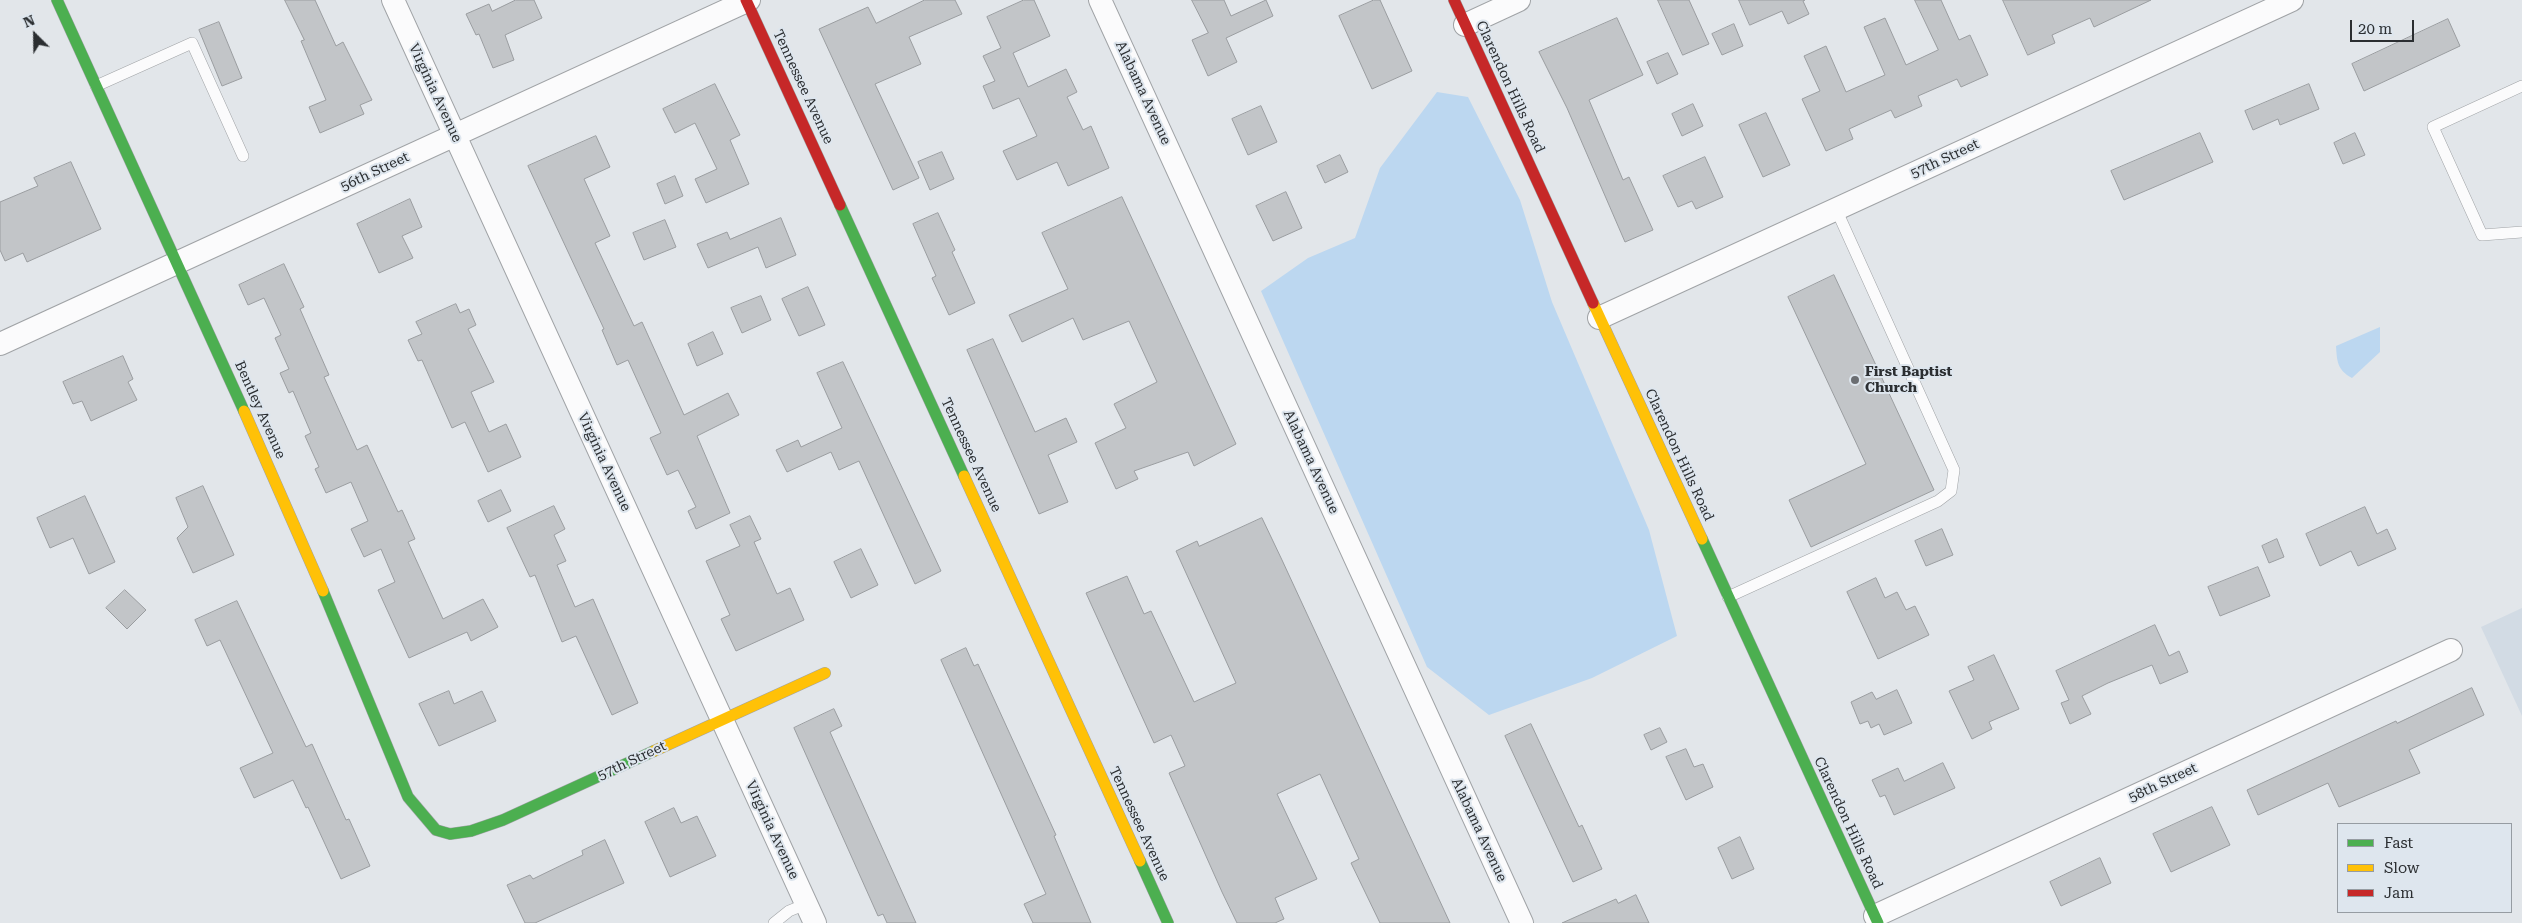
<!DOCTYPE html>
<html>
<head>
<meta charset="utf-8">
<style>
  body { margin:0 }
  #map { position:relative; width:2522px; height:923px; overflow:hidden; background:#e2e6ea; font-family:"Roboto Serif",serif }
  canvas { display:block }
  .legend { position:absolute; left:2337px; top:823px; width:175px; height:90px; box-sizing:border-box; background:#dee6ee; border:1px solid #969ca2; margin:0; padding:6px 9px; list-style:none; font-size:15px; color:#2b2e31 }
  .legend li { display:flex; align-items:center; gap:10px; height:25px }
  .legend b { width:25px; border:1px solid #969ca2 }
  .north { position:absolute; left:10px; top:10px; width:50px; height:50px; -webkit-text-stroke:4px #dee6ee; paint-order:stroke; rotate:337deg; font-size:14px; font-weight:700; line-height:20px; text-align:center; color:#2b2e31 }
  .north::after { content:''; display:block; margin:auto; width:18px; height:22px; background:#2b2e31; clip-path:polygon(50% 0,100% 100%,50% 72%,0 100%) }
  .scale { position:absolute; left:2350px; top:20px; width:64px; height:22px; box-sizing:border-box; border:2px solid #2b2e31; border-top:0; padding-left:6px; font-size:15px; line-height:18px; white-space:nowrap; color:#2b2e31; -webkit-text-stroke:4px #dee6ee; paint-order:stroke }
</style>
</head>
<body>
<div id="map">
<canvas width="2522" height="923"></canvas>
<ul class="legend">
<li><b style="height:6px;background:#4caf50"></b>Fast</li>
<li><b style="height:6px;background:#ffc107"></b>Slow</li>
<li><b style="height:6px;background:#c62828"></b>Jam</li>
</ul>
<div class="north">N</div>
<div class="scale">20 m</div>
</div>
<script>
const g = document.querySelector('canvas').getContext('2d');
g.lineJoin = 'round';
function fill(path, color) { g.fillStyle = color; g.fill(path, 'evenodd'); }
function strokePath(path, color, width, dash) { g.strokeStyle = color; g.lineWidth = width; g.lineCap = dash ? 'butt' : 'round'; g.setLineDash(dash || []); g.stroke(path); }
function label(font, color, halo, rows, align = 'center') {
  g.font = font + ' "Roboto Serif",serif'; g.lineWidth = 4; g.setLineDash([]); g.textBaseline = 'middle'; g.strokeStyle = halo; g.fillStyle = color; for (const [text, x, y, turn = 0] of rows) {
    g.save(); g.translate(x, y); g.rotate((+turn || 0) * Math.PI / 180); g.textAlign = isNaN(turn) ? turn : align; if (halo) g.strokeText(text, 0, 0); g.fillText(text, 0, 0); g.restore();
  }
}
const built = new Path2D(`
  M2522,608V716L2481,627Z`);
const green = new Path2D(`
  M1437,92L1468,97L1520,200L1552,302L1649,530L1677,636L1592,678L1489,715L1427,667L1261,291L1308,258L1355,238L1380,168Z
  M2380,327V352L2352,378C2337,370 2337,361 2336,346Z`);
const building = new Path2D(`
  M285,0H315L336,46L343,42L372,100L360,105L364,114L320,133L309,107L326,100L301,41L304,40Z
  M516,0H534L542,18L505,35L514,60L493,68L479,34L476,35L466,14L489,4L492,11Z
  M925,0H955L962,14L909,37L921,64L875,84L919,178L893,190L819,29L868,7L876,23Z
  M1024,0H1034L1050,36L1013,53L1028,87L1066,69L1077,92L1067,97L1083,130L1091,126L1109,168L1068,186L1057,162L1017,180L1003,151L1037,136L1019,98L993,109L983,86L995,81L983,56L1001,48L987,17Z
  M1192,0H1224L1231,16L1266,0L1273,16L1226,38L1237,62L1208,76L1192,40L1208,33Z
  M1374,0H1380L1412,71L1372,89L1339,16Z
  M1658,0H1689L1709,44L1683,55Z
  M1739,0H1805L1803,1L1809,14L1788,24L1782,11L1750,25Z
  M1915,0H1941L1959,40L1970,35L1988,75L1961,87L1957,79L1918,96L1922,106L1895,118L1891,110L1849,129L1853,139L1826,151L1802,99L1820,91L1804,56L1826,46L1846,92L1885,75L1864,27L1885,18L1906,65L1938,50Z
  M2003,0H2151L2094,27L2090,18L2052,35L2055,43L2028,55Z
  M1617,18L1643,75L1589,100L1623,180L1629,177L1653,230L1625,242L1567,108L1539,52Z
  M2448,19L2460,46L2364,91L2352,64Z
  M219,22L242,78L222,86L199,30Z
  M1734,24L1743,46L1722,55L1712,34Z
  M1668,53L1678,74L1657,84L1647,62Z
  M715,84L740,135L730,140L749,184L706,203L695,179L717,169L695,123L675,133L663,109Z
  M2309,84L2319,109L2280,125L2278,119L2253,130L2245,111Z
  M1693,104L1703,126L1682,136L1672,114Z
  M1261,106L1277,142L1248,155L1232,119Z
  M1766,113L1790,165L1763,177L1739,125Z
  M2200,133L2213,162L2124,200L2111,171Z
  M2355,133L2365,155L2343,164L2334,143Z
  M596,136L610,167L584,179L610,236L595,243L634,326L642,322L684,415L728,393L739,415L697,436L730,513L696,529L688,511L696,507L678,470L667,475L650,438L661,433L628,360L617,365L602,330L604,329L528,166Z
  M942,152L954,179L930,190L918,162Z
  M1340,155L1348,172L1325,183L1317,166Z
  M1705,157L1723,197L1696,209L1692,201L1678,207L1663,176Z
  M71,162L101,229L27,262L23,253L5,261L0,250V202L38,186L34,178Z
  M675,176L683,196L665,204L657,184Z
  M1286,192L1302,228L1273,241L1256,206Z
  M1122,197L1236,444L1194,466L1188,452L1134,471L1138,479L1116,489L1095,443L1126,428L1114,404L1157,382L1129,321L1083,340L1073,318L1022,342L1009,315L1068,289L1042,233Z
  M410,199L422,227L402,236L413,258L379,273L357,224Z
  M938,213L955,250L952,252L975,303L949,315L932,278L936,276L913,224Z
  M781,218L796,255L766,268L758,247L708,268L697,244L727,232L730,239Z
  M665,220L676,247L644,260L633,233Z
  M284,264L304,307L300,309L329,375L324,377L357,450L367,445L398,512L402,510L415,539L408,542L443,619L483,599L498,627L471,641L467,632L409,658L378,590L395,582L381,549L364,557L351,529L368,521L351,482L326,493L315,469L319,467L305,436L311,433L293,391L289,393L280,373L289,369L275,338L281,335L264,298L248,305L239,285Z
  M1834,275L1934,490L1811,547L1789,500L1866,464L1788,297Z
  M808,287L825,325L799,336L782,299Z
  M761,296L771,320L742,333L731,308Z
  M456,304L460,313L469,309L476,325L468,329L494,382L471,392L489,432L506,424L521,457L488,472L465,422L452,428L422,360L418,361L408,340L422,334L416,322Z
  M713,332L723,354L697,366L688,344Z
  M993,339L1035,432L1066,418L1077,442L1048,455L1068,502L1039,514L967,350Z
  M123,356L133,379L128,382L137,400L91,421L82,401L73,404L63,382Z
  M843,362L941,571L915,584L859,461L839,470L831,452L787,472L776,450L798,440L801,447L842,428L817,373Z
  M203,486L234,555L193,573L177,538L188,527L176,498Z
  M501,490L511,511L488,522L478,501Z
  M85,496L115,562L89,574L73,538L50,548L37,518Z
  M554,506L565,529L554,535L566,561L557,565L575,607L593,599L638,703L612,715L576,636L562,642L535,575L530,577L507,528Z
  M2365,507L2377,534L2387,529L2396,549L2358,566L2351,551L2320,566L2306,534Z
  M750,516L761,539L754,542L777,594L790,588L804,620L736,651L721,619L730,615L706,561L740,546L730,525Z
  M1262,518L1282,560L1450,923H1380L1351,863L1359,859L1320,774L1277,794L1317,879L1275,898L1284,919L1275,923H1237L1222,892L1169,773L1185,766L1171,735L1154,743L1086,593L1127,576L1144,614L1151,611L1194,702L1236,683L1176,551L1197,541L1199,546Z
  M1942,529L1953,555L1926,566L1915,541Z
  M2277,539L2284,557L2269,563L2262,546Z
  M861,549L878,585L851,598L834,562Z
  M2258,567L2270,596L2220,616L2208,587Z
  M1876,578L1885,598L1897,592L1906,610L1915,606L1929,635L1878,659L1847,592Z
  M125,590L146,610L127,629L106,608Z
  M237,601L306,747L312,744L346,820L349,819L370,866L341,879L308,807L306,808L293,780L254,798L240,768L273,753L220,640L207,646L195,620Z
  M2155,625L2169,656L2179,651L2188,672L2160,684L2152,665L2108,683L2082,696L2091,714L2070,724L2061,703L2069,700L2056,671Z
  M966,648L974,666L978,664L1056,835L1054,836L1091,923H1033L1024,904L1046,894L941,660Z
  M1994,655L2019,709L1989,722L1992,729L1972,739L1949,691L1974,680L1968,667Z
  M2472,688L2484,715L2409,750L2420,773L2339,807L2328,783L2258,815L2247,790L2396,721L2397,723Z
  M1897,690L1912,723L1884,735L1879,724L1871,728L1868,721L1860,724L1851,702L1872,692L1876,699Z
  M449,691L454,704L482,691L496,721L439,746L419,704Z
  M834,709L842,726L830,732L916,923H887L883,914L878,916L794,728Z
  M1531,724L1579,827L1582,825L1602,869L1573,882L1505,736Z
  M1660,728L1667,742L1651,750L1644,735Z
  M1686,749L1694,767L1703,764L1713,787L1686,800L1666,757Z
  M1943,763L1955,788L1894,815L1885,795L1880,797L1872,780L1898,768L1904,781Z
  M2212,807L2230,845L2171,872L2153,834Z
  M674,808L681,823L697,816L716,856L670,877L645,822Z
  M1740,837L1754,869L1732,879L1718,848Z
  M605,840L624,883L535,923H525L507,885L530,875L533,879L568,862L583,855L582,851Z
  M2100,858L2111,883L2061,906L2050,882Z
  M1636,895L1649,923H1562L1616,899L1618,903Z`);
const lane = new Path2D(`
  M96,86L192,43L243,156
  M2522,86L2433,127L2482,235L2522,232
  M1728,597L1938,501L1951,491L1954,470L1836,209
  M774,923L789,911L806,904`);
const street = new Path2D(`
  M393,0L815,923
  M1100,0L1522,923
  M1465,25L1519,0
  M1599,318L2292,0
  M0,344L749,0
  M1875,916L2451,650`);
const fast = new Path2D(`
  M57,0L244,411
  M840,205L964,476
  M1702,539L1878,923
  M323,591L408,797L436,830L450,834L471,831L503,820L654,751
  M1140,861L1168,923`);
const slow = new Path2D(`
  M1593,303L1702,539
  M244,411L323,591
  M964,476L1140,861
  M654,751L825,673`);
const jam = new Path2D(`
  M746,0L840,205
  M1454,0L1593,303`);
const markers = [
  [1855,380,5,"#6b6e72"]
];
const streetNames = [
  ["Tennessee Avenue",803,87,65],
  ["Clarendon Hills Road",1510,87,65],
  ["Virginia Avenue",435,93,65],
  ["Alabama Avenue",1143,93,65],
  ["57th Street",1945,159,-25],
  ["56th Street",375,172,-25],
  ["Bentley Avenue",260,410,66],
  ["Tennessee Avenue",971,455,65],
  ["Clarendon Hills Road",1679,455,65],
  ["Virginia Avenue",604,462,65],
  ["Alabama Avenue",1311,462,65],
  ["57th Street",632,761,-25],
  ["58th Street",2163,783,-25],
  ["Clarendon Hills Road",1848,823,65],
  ["Tennessee Avenue",1139,824,65],
  ["Virginia Avenue",772,830,65],
  ["Alabama Avenue",1479,830,65]
];
const poiNames = [
  ["First Baptist",1865,372],
  ["Church",1865,388]
];
fill(built, '#d2dbe4');
fill(green, '#bcd7f0');
fill(building, '#c2c5c8');
strokePath(building, '#9a9da0', 1);
strokePath(lane, '#a0a3a6', 12);
strokePath(street, '#a0a3a6', 24);
strokePath(fast, '#a0a3a6', 12);
strokePath(slow, '#a0a3a6', 12);
strokePath(jam, '#a0a3a6', 12);
strokePath(lane, '#fbfbfc', 11);
strokePath(street, '#fbfbfc', 22);
strokePath(fast, '#4caf50', 11);
strokePath(slow, '#ffc107', 11);
strokePath(jam, '#c62828', 11);
for (const [x, y, r, color] of markers) { const dot = new Path2D(); dot.arc(x, y, r, 0, 2 * Math.PI); g.fillStyle = color; g.fill(dot); strokePath(dot, '#dee6ee', 2); }
label('14px', '#2b2e31', '#dee6ee', streetNames);
label('bold 14px', '#2b2e31', '#dee6ee', poiNames, 'left');
</script>
</body>
</html>
